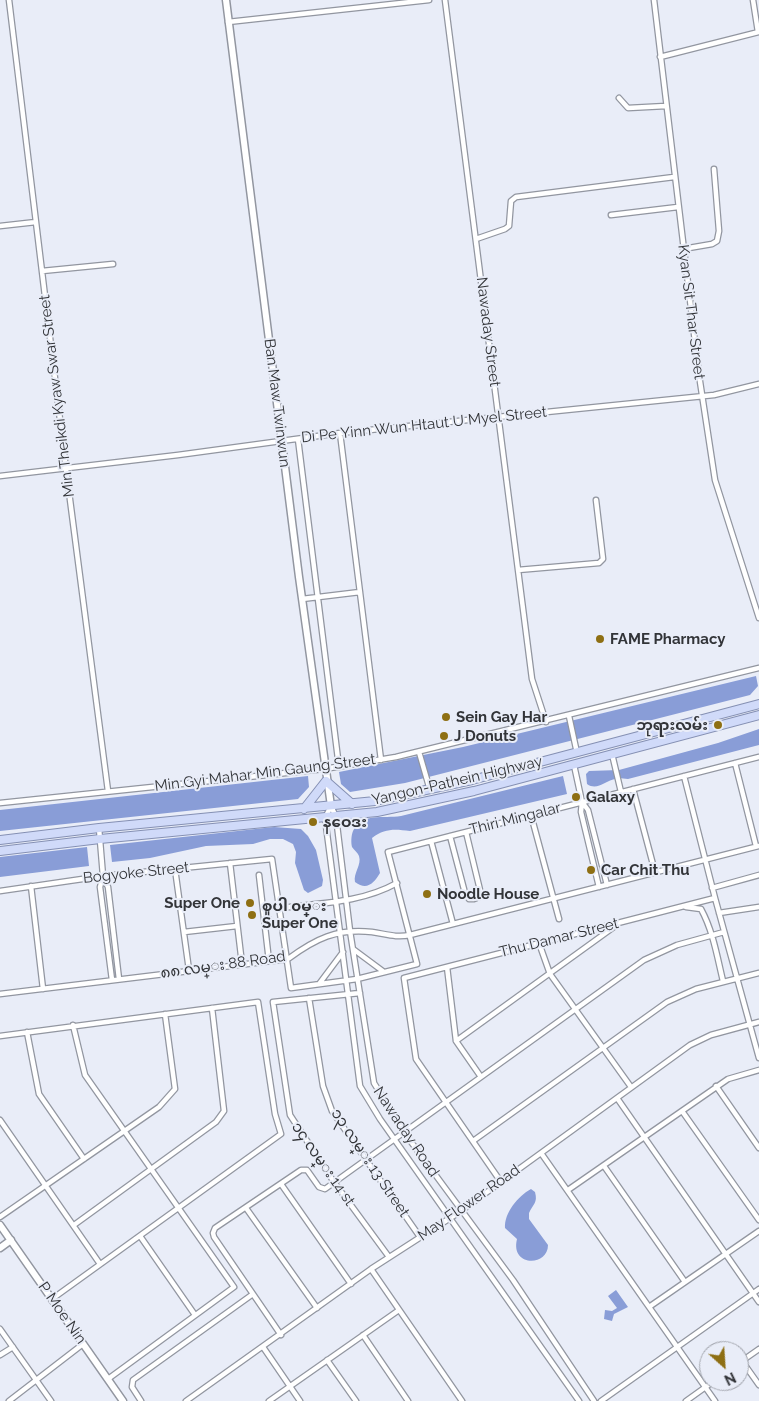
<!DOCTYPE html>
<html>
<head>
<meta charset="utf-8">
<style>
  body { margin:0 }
  #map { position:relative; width:759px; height:1401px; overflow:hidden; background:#e9edf8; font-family:Raleway,sans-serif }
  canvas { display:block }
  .north { position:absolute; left:699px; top:1341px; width:50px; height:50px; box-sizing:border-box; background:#e9edf8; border:1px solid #a0a3ab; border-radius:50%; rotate:154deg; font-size:14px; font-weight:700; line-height:20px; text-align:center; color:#323438 }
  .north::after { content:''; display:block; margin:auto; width:18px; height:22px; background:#8e6f13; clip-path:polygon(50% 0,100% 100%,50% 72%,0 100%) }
</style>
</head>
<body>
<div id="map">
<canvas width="759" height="1401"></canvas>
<div class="north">N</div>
</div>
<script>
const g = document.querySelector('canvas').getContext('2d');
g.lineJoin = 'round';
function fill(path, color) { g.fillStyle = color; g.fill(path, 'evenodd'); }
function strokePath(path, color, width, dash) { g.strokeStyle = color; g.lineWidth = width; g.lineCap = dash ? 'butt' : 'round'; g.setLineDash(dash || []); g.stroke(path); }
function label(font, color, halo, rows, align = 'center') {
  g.font = font + ' Raleway,"Noto Sans Myanmar",sans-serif'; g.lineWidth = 4; g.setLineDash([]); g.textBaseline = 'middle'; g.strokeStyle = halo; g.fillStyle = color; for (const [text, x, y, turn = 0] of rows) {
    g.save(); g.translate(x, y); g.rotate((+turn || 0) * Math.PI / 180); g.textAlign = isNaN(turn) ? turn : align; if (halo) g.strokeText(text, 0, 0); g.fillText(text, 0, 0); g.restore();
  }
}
const water = new Path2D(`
  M756,676L758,686L750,695L405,783L350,792L341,784L339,772L463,747Z
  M759,729V745L628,779C623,779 619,777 615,779C605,781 597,791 587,784L586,774L589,771L619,770L718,743Z
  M308,776L309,787L298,799L0,831V810Z
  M563,776L567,794L410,831C395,829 385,828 372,838L380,873C374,883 367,891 355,882C353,873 362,865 359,856C358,853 354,850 352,847C351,843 351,836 353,831C362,812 383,819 401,816Z
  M274,827L301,829L308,836L316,850L323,880L322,886L308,893L304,890L295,863L296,852L293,844L283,839H270L253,844L206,846L150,858L112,862L110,845Z
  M87,847L89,866L0,877V857Z
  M531,1189L535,1192C538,1203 533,1204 529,1213V1219L548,1245C548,1267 510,1267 517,1239L505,1228C504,1213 518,1196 531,1189Z
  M616,1290L628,1307L614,1314L612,1321L604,1319L605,1310L612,1311L617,1308L608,1296Z`);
const street = new Path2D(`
  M9,0L66,469L108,791
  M445,0L532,679L546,722
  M654,0L699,375L715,480L759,618
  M753,0L758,32
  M228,22L429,0
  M660,57L759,32
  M619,98L628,108L666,106
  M611,215L678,207
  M0,226L36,222
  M476,239L505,229L509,226L511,201L516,197L674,177
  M683,249L712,244L717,241L719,231L714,169
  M42,271L113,264
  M340,433L381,760
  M298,439L339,767
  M0,476L178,455L340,433L714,395L759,384
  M518,570L599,563L603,559L596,500
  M302,599L360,592
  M569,716L577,753
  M419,752L430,790
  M612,754L621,792
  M735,763L756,846
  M574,765L582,802
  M684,776L715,898L759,1058
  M633,789L655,872
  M0,803L324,769L396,757L759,668
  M331,806L336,817L350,931L374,1083L406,1135L513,1280L594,1401
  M331,806L325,818L360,1086L380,1119L579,1401
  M531,815L559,919
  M99,828L103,876L100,887L112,980
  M450,836L465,893L469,899H474L479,897L480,890L466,832
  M431,841L453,924
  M230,863L242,964
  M175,869L189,970
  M259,875L269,961
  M103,877L108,887L119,979
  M31,886L43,989
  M599,887L581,812L582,802L588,810L607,885
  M712,888L759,875
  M0,891L103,876L272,859L291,988L357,979L417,964L388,852L759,757
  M686,907L701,909C713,931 717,956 723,981
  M280,908C320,903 361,903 397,883
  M719,913L759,907
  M184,932L237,926
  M539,943L550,974L631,1087
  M353,949L384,972
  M447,967L456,1041L481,1077
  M319,984L343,952
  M360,993L273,1002L290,1115L334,1182L389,1257
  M0,994L288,959C315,939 337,928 372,932C386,934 396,938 410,935L759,846
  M309,998L323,1086L332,1111L420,1237
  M73,1025L85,1075L234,1287L108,1379
  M27,1032L39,1094L84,1159
  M0,1036L258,1002L275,1114L281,1134L52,1299
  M456,1041L618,924
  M716,1086L759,1148
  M617,1098L759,1302
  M682,1111L759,1220
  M0,1120L100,1264
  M473,1141L667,1002L696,989L759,973
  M541,1153L715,1401
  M604,1166L685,1282
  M501,1182L416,1059L404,978L715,898
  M281,1184L351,1284
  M568,1190L728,1079L759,1070
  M246,1208L317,1308
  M0,1217L159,1107L175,1089L165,1014
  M74,1225L216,1122L224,1111L212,1008
  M140,1236L195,1315
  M371,1269L462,1401
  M649,1307L759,1231
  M0,1329L51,1401
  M281,1335L214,1237L213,1233L215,1228L301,1170H307L319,1187L325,1189L644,960L677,945L724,932
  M363,1335L408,1401
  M263,1347L300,1401
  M0,1355L13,1347
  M327,1360L356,1401
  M742,1361L759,1385
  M739,1363L759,1349
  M9,1401L83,1344
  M141,1401L132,1387L133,1380L253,1294
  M186,1401L371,1269L461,1211L690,1045L711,1035L759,1022
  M269,1401L399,1310
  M601,1401L759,1289
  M686,1401L714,1381`);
const secondary = new Path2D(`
  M226,0L299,577L331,806
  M0,1225L123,1401
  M0,1248L11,1240`);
const primary = new Path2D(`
  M304,809L326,781L352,804
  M0,840L99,828L375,801L472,780L759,704
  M0,851L100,839L377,812L474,791L759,715`);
const markers = [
  [600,639,5,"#8e6f13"],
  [446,717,5,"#8e6f13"],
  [718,725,5,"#8e6f13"],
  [444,736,5,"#8e6f13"],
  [576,797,5,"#8e6f13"],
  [313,822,5,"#8e6f13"],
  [591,870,5,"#8e6f13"],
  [427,894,5,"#8e6f13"],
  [250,903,5,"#8e6f13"],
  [252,915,5,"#8e6f13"]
];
const streetNames = [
  ["Kyan Sit Thar Street",691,312,83],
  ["Nawaday Street",488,332,83],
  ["Min Theikdi Kyaw Swar Street",57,396,-97],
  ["Ban Maw Twinwun",277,403,83],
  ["Di Pe Yinn Wun Htaut U Myel Street",424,425,-6],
  ["Min Gyi Mahar Min Gaung Street",265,773,-7],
  ["Yangon-Pathein Highway",457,781,-13],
  ["Thiri Mingalar",515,819,-14],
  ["Bogyoke Street",136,873,-6],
  ["Thu Damar Street",559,938,-14],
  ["၈၈ လမ္း 88 Road",223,965,-8],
  ["Nawaday Road",406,1132,56],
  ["၁၃ လမ္း 13 Street",370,1163,56],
  ["၁၄ လမ္း 14 st",323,1164,55],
  ["May Flower Road",469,1203,-35],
  ["P Moe Nin",62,1313,55]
];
const poiNames = [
  ["FAME Pharmacy",610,639],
  ["Sein Gay Har",456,717],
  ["ဘုရားလမ်း",708,725,"right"],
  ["J Donuts",454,736],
  ["Galaxy",586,797],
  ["နဝေဒး",323,822],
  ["Car Chit Thu",601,870],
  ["Noodle House",437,894],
  ["Super One",240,903,"right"],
  ["စူပါ ၀မ္း",262,906],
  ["Super One",262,923]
];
fill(water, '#899dd7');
strokePath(street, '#9296a0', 7);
strokePath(secondary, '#9296a0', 9);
strokePath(primary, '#8590b3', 10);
strokePath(street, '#fff', 4.5);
strokePath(secondary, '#fff', 6);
strokePath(primary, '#d0daf9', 8);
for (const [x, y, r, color] of markers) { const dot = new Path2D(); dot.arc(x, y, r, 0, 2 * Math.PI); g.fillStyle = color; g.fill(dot); strokePath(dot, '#e9edf8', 2); }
label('15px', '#323438', '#e9edf8', streetNames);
label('bold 15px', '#323438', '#e9edf8', poiNames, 'left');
</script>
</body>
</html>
